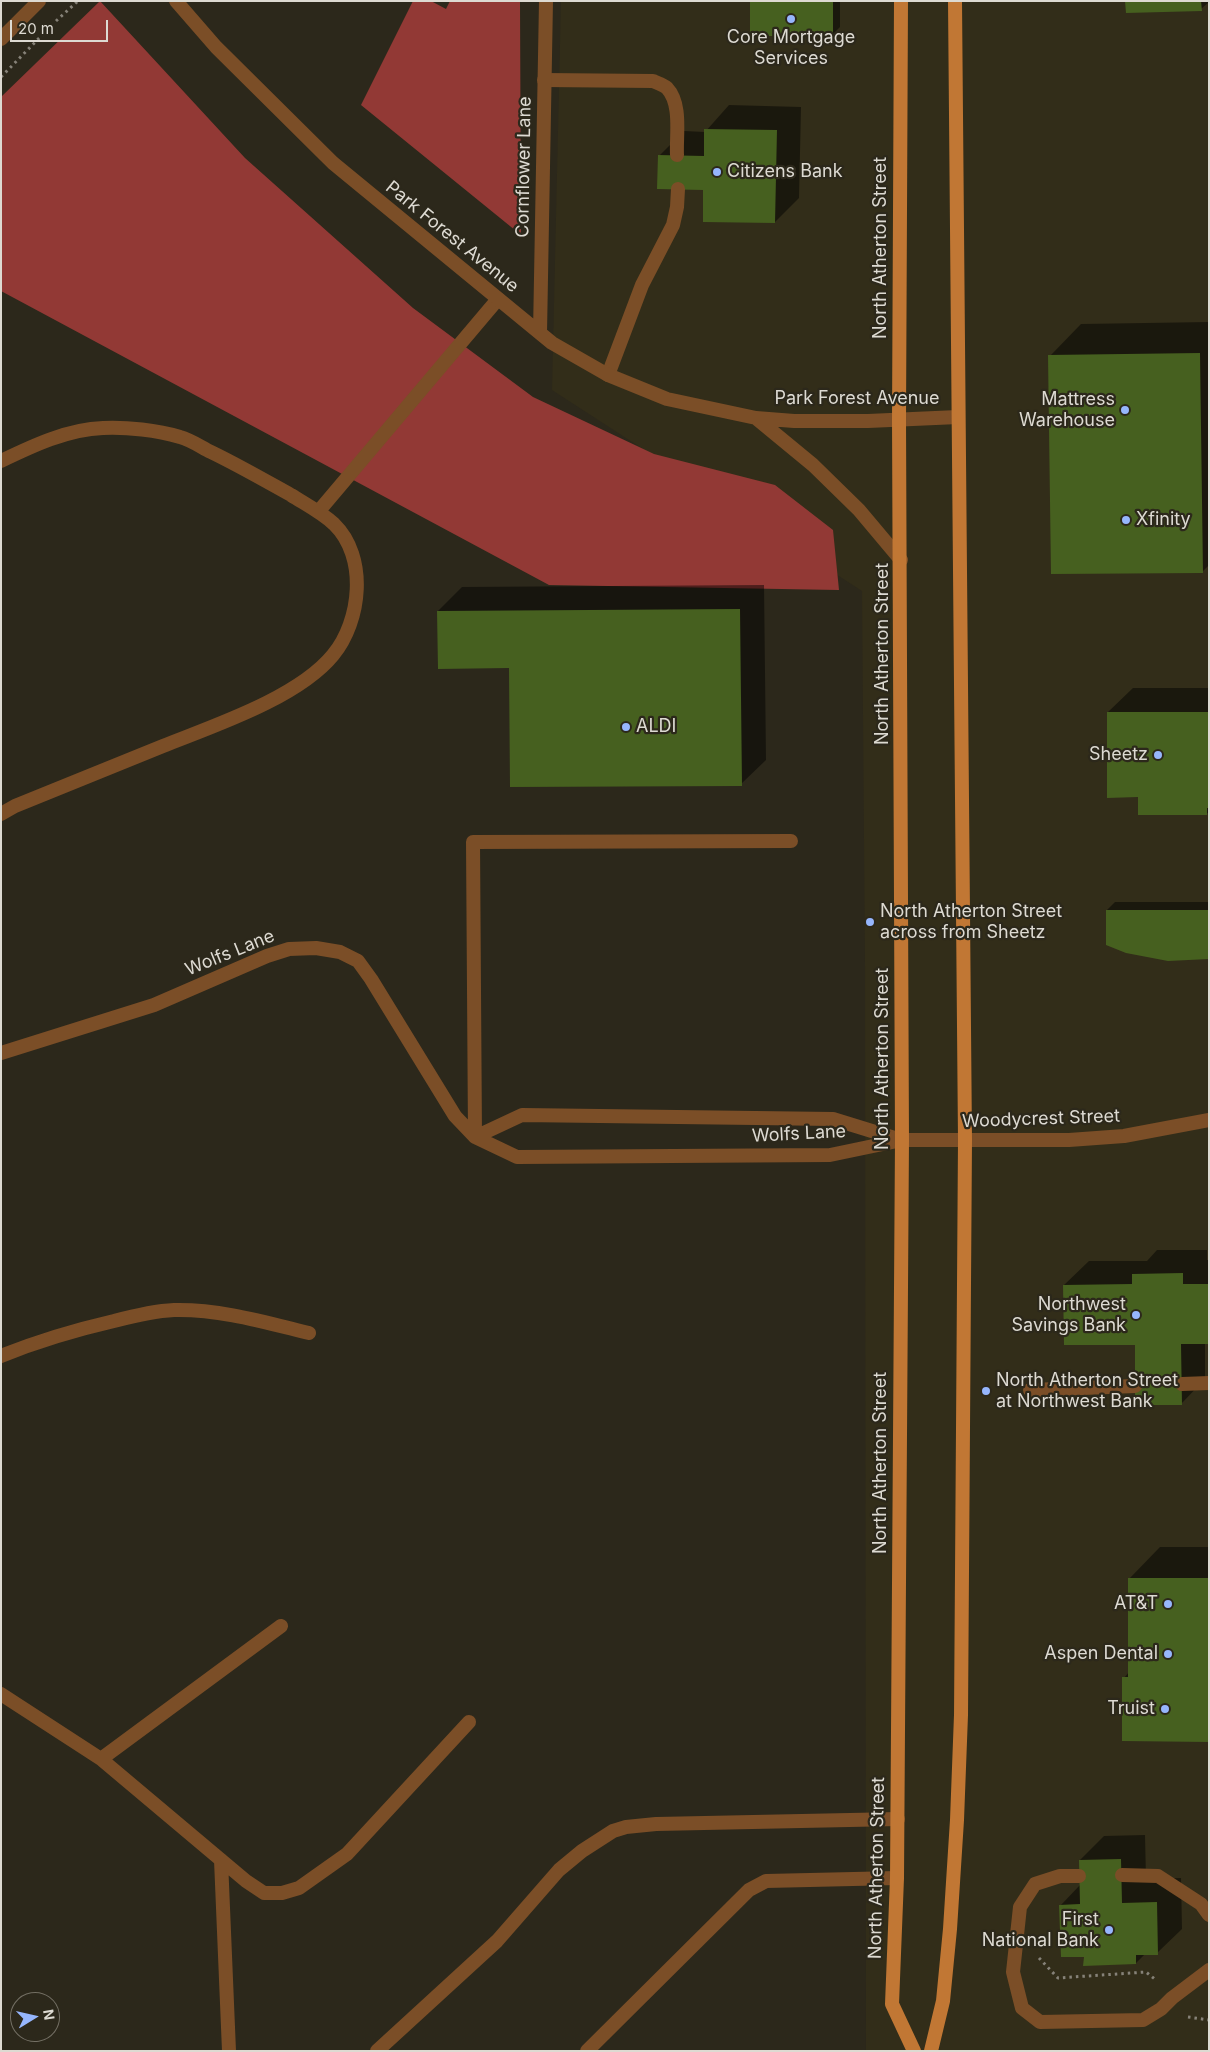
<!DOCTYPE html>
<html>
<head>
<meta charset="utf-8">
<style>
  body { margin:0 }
  #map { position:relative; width:1210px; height:2052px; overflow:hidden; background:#2c281b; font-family:Inter,sans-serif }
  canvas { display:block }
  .frame { position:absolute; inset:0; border:2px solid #dddad2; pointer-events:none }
  .north { position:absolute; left:10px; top:1992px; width:50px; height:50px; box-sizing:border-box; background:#2c281b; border:1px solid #736f64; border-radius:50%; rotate:81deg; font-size:14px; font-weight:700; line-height:20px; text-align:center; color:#dddad2 }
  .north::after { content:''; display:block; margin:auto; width:18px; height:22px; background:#96b6fd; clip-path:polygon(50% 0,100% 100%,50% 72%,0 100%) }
  .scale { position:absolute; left:10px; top:20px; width:98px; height:22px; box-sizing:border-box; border:2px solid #dddad2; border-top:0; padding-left:6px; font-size:15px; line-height:18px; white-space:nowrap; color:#dddad2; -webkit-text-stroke:4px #2c281b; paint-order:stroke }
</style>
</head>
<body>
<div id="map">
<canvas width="1210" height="2052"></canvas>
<div class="frame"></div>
<div class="north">N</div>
<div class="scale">20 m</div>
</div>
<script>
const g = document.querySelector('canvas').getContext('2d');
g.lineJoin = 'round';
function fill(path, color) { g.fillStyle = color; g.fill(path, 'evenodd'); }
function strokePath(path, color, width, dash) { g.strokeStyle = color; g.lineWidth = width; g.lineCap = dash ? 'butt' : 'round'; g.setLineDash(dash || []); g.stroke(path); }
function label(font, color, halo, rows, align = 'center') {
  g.font = font + ' Inter,sans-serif'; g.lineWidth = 4.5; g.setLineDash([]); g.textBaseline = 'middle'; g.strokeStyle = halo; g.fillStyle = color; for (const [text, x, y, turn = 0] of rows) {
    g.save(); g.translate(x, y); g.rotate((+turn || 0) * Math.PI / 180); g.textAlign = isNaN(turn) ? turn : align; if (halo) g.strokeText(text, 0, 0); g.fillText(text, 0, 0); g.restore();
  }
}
const built = new Path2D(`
  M561,1H1209V2051H866L865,962L862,591L552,390Z`);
const forest = new Path2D(`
  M100,1L245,158L413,308L533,397L654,454L775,485L833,530L839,590L549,585L1,291V97Z
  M413,1H431L446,9L450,1H520L521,235L361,105Z`);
const shadow = new Path2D(`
  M751,1H840V27L832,35Z
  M1126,1H1209V2L1201,9Z
  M729,105L801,107L799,198L775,222L704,189L659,156L684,131L705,132Z
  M1209,322V565L1203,571L1050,356L1081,324Z
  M764,585L766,760L741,784L510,667L438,611L462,587Z
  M1133,688H1209V812L1206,814L1139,796L1108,712Z
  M1115,902H1209V958L1107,910Z
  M1157,1250H1207V1260H1209V1343H1205V1379L1181,1404L1136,1344L1064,1285L1089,1261H1147Z
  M1160,1547H1209V1740L1124,1678L1129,1672V1579Z
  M1145,1835L1146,1879L1181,1878L1182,1929L1157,1953L1145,1954L1136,1963L1085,1955L1061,1905L1080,1885V1860L1104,1836Z`);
const building = new Path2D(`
  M750,1H833V36H750Z
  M1125,1H1201L1202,11L1126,13Z
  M704,129L777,130L775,223L703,222V190L657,189L658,155L704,156Z
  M1200,353L1203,573L1051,574L1048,355Z
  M740,609L742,786L510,787L509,668L438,669L437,611Z
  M1107,712H1209V808H1207V815H1138V797L1107,798Z
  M1106,910H1209V959L1168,961L1126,953L1106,945Z
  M1183,1273V1284H1209V1344H1181L1182,1405H1135V1345H1064L1063,1285L1132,1284V1274Z
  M1128,1578H1209V1742L1122,1741V1677H1128Z
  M1121,1859L1122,1903L1157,1902L1158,1955H1136V1964L1083,1966L1084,1957H1061L1059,1905L1080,1904L1079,1860Z`);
const path = new Path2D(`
  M56,21L78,1
  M1,77L50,27
  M1039,1958L1058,1978L1146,1972L1156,1980
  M1188,2017L1209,2020`);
const service = new Path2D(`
  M1,39L39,1
  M544,80L653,81C658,83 664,85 667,88C682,104 676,135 677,155
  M608,375L642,285L673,225L677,207L678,189
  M1,461C32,446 68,429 103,428C127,427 157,430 180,437C191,440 201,447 211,452C238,465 264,480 291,495C305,504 321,512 334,524C368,557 361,621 333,655C298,698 213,726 163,746C114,766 64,786 15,806L1,814
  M318,512L498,299
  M1,1053L154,1005L267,956L289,949L316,948L340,952L358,961L371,979L455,1116L475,1137L517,1157L830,1155L902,1140
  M475,1137L473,842L791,841
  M475,1137L522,1115L833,1119L901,1140
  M1,1356C38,1341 75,1330 114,1321C133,1316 153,1311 174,1310C220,1309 264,1322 309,1333
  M1182,1384L1209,1383
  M1030,1390L1135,1386
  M1,1694L101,1759L246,1881L264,1893H282L299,1888L347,1854L469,1722
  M101,1759L281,1626
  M221,1860L229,2051
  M1122,1875L1158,1876L1201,1904L1209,1915
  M1079,1876H1060L1035,1884L1020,1907L1013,1972L1022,2008L1040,2022L1143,2020L1161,2009L1172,1998L1209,1970
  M377,2051L497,1941L559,1870L582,1851L613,1831L626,1827L656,1824L898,1819
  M587,2051L749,1890L766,1881L897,1878`);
const minor = new Path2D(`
  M176,1L216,47L333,163L552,343L608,375L667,399L756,418L794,421H868L958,417
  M540,333L546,1
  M756,418L813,465L859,510L901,560`);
const tertiary = new Path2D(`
  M902,1140H1069L1124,1136L1209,1120`);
const primary = new Path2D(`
  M901,1L899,419L902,1140L897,1878L892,2004L914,2051
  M931,2051L943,2001L950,1929L957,1820L961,1715L965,1140L955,1`);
const markers = [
  [791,19,5,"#96b6fd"],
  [717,172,5,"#96b6fd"],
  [1125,410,5,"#96b6fd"],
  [1126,520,5,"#96b6fd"],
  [626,727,5,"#96b6fd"],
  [1158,755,5,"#96b6fd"],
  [870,922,5,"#96b6fd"],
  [1136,1315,5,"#96b6fd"],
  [986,1391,5,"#96b6fd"],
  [1168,1604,5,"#96b6fd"],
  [1168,1654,5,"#96b6fd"],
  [1165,1709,5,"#96b6fd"],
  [1109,1930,5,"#96b6fd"]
];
const poiNames = [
  ["Core Mortgage",791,38,"center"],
  ["Services",791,59,"center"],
  ["Citizens Bank",727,172,"left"],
  ["Mattress",1115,400],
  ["Warehouse",1115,421],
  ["Xfinity",1136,520,"left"],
  ["ALDI",636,727,"left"],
  ["Sheetz",1148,755],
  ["North Atherton Street",880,912,"left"],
  ["across from Sheetz",880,933,"left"],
  ["Northwest",1126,1305],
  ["Savings Bank",1126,1326],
  ["North Atherton Street",996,1381,"left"],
  ["at Northwest Bank",996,1402,"left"],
  ["AT&T",1158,1604],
  ["Aspen Dental",1158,1654],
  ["Truist",1155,1709],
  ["First",1099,1920],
  ["National Bank",1099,1941]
];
const streetNames = [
  ["Cornflower Lane",524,167,-89],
  ["Park Forest Avenue",452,237,39],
  ["North Atherton Street",881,248,-90],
  ["Park Forest Avenue",857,399],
  ["North Atherton Street",883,654,-90],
  ["Wolfs Lane",230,953,-22],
  ["North Atherton Street",883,1059,-90],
  ["Woodycrest Street",1041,1119,-2],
  ["Wolfs Lane",799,1134,-3],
  ["North Atherton Street",881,1463,-90],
  ["North Atherton Street",877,1868,-89]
];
fill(built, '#322d19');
fill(forest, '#923935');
fill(shadow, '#0007');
fill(building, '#46601f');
strokePath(path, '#868278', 3, [2.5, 4]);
strokePath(service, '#7b4e27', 14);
strokePath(minor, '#7b4e27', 14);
strokePath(tertiary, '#7b4e27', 14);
strokePath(primary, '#c17734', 14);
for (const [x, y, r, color] of markers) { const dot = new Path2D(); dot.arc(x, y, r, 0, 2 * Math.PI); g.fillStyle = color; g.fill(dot); strokePath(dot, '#2c281b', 2); }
label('18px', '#dddad2', '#2c281b', poiNames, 'right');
label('18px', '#dddad2', '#2c281b', streetNames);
</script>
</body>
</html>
